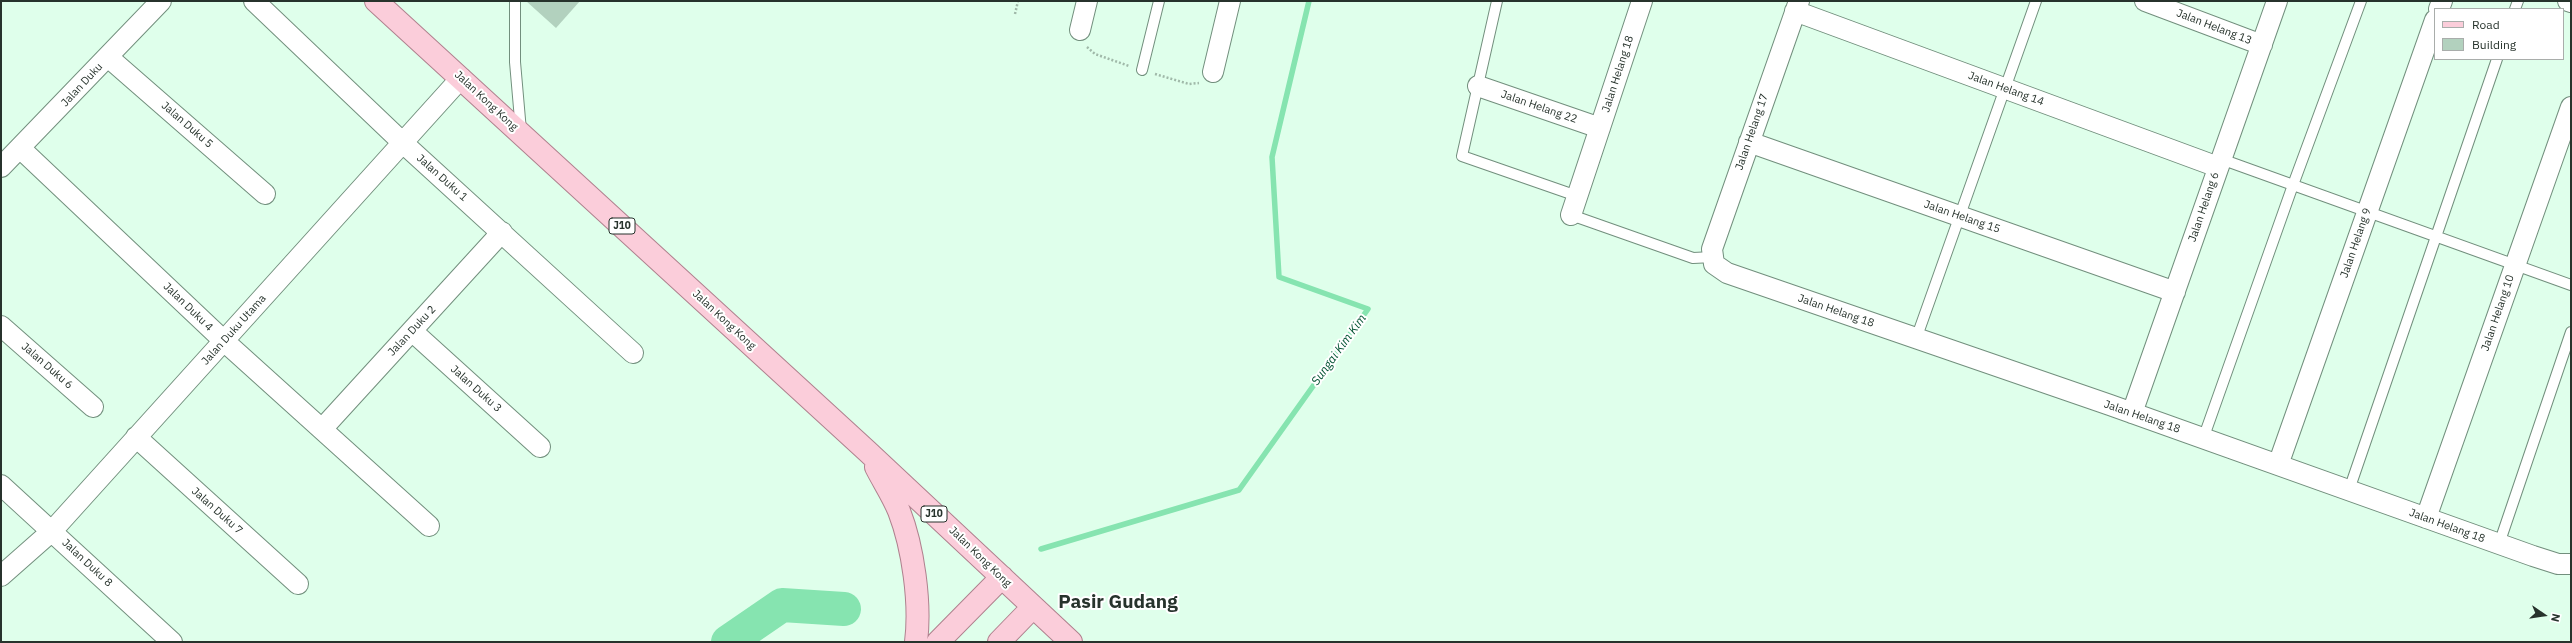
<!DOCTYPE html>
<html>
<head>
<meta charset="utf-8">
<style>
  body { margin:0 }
  #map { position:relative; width:2572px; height:643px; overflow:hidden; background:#dfffeb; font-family:"IBM Plex Sans",sans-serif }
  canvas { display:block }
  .frame { position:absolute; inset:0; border:2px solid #27332c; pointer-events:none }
  .legend { position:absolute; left:2434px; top:8px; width:130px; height:52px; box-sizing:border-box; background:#fff; border:1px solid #a9adab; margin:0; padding:5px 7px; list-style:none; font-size:12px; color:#27332c }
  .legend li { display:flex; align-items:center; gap:8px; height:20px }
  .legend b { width:20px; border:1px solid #a9adab }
  .north { position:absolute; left:2524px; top:595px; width:40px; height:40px; -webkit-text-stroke:3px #fff; paint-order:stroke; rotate:103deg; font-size:11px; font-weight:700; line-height:16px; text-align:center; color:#27332c }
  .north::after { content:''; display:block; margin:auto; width:14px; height:18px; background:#27332c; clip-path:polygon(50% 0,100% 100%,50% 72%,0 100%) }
</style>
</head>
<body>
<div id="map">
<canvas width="2572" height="643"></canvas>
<div class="frame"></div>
<ul class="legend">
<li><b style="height:5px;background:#fbcdda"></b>Road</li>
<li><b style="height:11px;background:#b2d1be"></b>Building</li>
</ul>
<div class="north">N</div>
</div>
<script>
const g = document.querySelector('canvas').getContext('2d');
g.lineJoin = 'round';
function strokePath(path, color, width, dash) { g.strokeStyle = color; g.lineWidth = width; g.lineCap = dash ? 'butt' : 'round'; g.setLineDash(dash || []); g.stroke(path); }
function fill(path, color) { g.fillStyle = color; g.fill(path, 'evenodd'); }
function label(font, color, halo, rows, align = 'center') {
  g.font = font + ' "IBM Plex Sans",sans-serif'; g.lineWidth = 4; g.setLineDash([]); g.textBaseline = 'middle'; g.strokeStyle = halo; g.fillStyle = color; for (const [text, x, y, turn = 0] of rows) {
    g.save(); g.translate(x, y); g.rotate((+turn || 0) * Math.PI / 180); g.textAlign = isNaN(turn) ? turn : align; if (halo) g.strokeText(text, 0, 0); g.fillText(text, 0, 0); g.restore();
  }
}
const stream = new Path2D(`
  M1041,549L1239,490L1368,309L1279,277L1272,157L1309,1`);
const river = new Path2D(`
  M728,642L782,605L844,609`);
const building = new Path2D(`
  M526,1H580L556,28Z`);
const path = new Path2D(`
  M1015,14L1018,1
  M1087,47L1095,54L1129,66
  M1155,74L1189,84L1199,83`);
const lane = new Path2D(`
  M515,1V62L521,131
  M1497,1L1462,156L1577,196
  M2515,9L2518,1
  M1142,70L1159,1
  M2221,159L2571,285
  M1571,215L1693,258L1713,257
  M1916,339L2036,1
  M2203,439L2293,185L2361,1
  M2349,490L2497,59
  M2499,544L2571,332`);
const street = new Path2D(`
  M254,1L403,143L633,353
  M1799,1L1712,249L1714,264L1727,273L2110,405L2533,556L2558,564H2571
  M2145,1L2262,45
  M2568,1L2571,2
  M2439,9L2442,1
  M1795,11L2218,167
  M1080,30L1087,1
  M108,57L265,194
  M1213,72L1230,1
  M1478,86L1600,128
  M1749,142L2175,292
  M21,149L224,341L429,526
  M1,167L161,1
  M1571,215L1642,1
  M1,326L93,407
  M412,331L540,447
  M2132,413L2277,1
  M322,429L502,232
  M136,437L298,584
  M2278,465L2435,20
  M1,485L172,642
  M2426,518L2571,107
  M1,576L52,531L461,78`);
const primary = new Path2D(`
  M376,1L867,451L1071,642
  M876,467C883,481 893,496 899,511C913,547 921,603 916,642
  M938,642L1002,577
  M999,642L1032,608`);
const shields = [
  [622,226,26],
  [934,514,26]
];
const shieldNames = [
  ["J10",622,226],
  ["J10",934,514]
];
const streetNames = [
  ["Jalan Helang 13",2214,27,21],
  ["Jalan Helang 18",1618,74,-72],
  ["Jalan Duku",82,85,-47],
  ["Jalan Helang 14",2006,89,20],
  ["Jalan Kong Kong",486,101,43],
  ["Jalan Helang 22",1539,107,19],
  ["Jalan Duku 5",187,125,41],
  ["Jalan Helang 17",1752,132,-71],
  ["Jalan Duku 1",442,178,42],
  ["Jalan Helang 6",2204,207,-71],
  ["Jalan Helang 15",1962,217,19],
  ["Jalan Helang 9",2356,243,-71],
  ["Jalan Duku 4",188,307,44],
  ["Jalan Helang 18",1836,311,19],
  ["Jalan Helang 10",2498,313,-71],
  ["Jalan Kong Kong",724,320,43],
  ["Jalan Duku Utama",234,330,-48],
  ["Jalan Duku 2",412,331,-47],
  ["Jalan Duku 6",47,366,41],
  ["Jalan Duku 3",476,389,42],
  ["Jalan Helang 18",2142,417,19],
  ["Jalan Duku 7",217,511,42],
  ["Jalan Helang 18",2447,526,20],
  ["Jalan Kong Kong",980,557,44],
  ["Jalan Duku 8",87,563,43]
];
const waterNames = [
  ["Sungai Kim Kim",1339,350,-54]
];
const townNames = [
  ["Pasir Gudang",1118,603]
];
strokePath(stream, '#86e4b0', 5.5);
strokePath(river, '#86e4b0', 34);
fill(building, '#b2d1be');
strokePath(lane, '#728f7d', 12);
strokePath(street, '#728f7d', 22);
strokePath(primary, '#af818e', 24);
strokePath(path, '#a0b9a9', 2.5, [2, 2]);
strokePath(lane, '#fff', 10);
strokePath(street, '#fff', 20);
strokePath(primary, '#fbcdda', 22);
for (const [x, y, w] of shields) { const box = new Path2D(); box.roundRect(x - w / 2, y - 8, w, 16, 3); g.fillStyle = '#fff'; g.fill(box); strokePath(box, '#27332c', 1); }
label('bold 10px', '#27332c', null, shieldNames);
label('11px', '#27332c', '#fff', streetNames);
label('italic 12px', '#015131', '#fff', waterNames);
label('bold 19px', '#27332c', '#fff', townNames);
</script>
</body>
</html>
